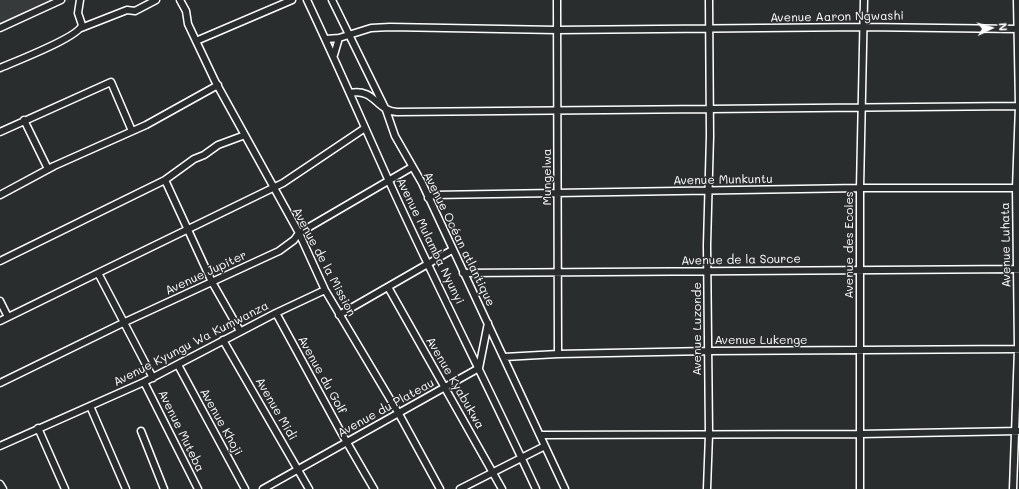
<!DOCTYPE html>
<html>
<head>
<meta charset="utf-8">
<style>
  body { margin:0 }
  #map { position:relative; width:1019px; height:489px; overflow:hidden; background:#2a2d2e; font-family:Mali,sans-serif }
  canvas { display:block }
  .north { position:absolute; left:971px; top:8px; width:40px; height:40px; -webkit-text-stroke:3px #2a2d2e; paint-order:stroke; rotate:85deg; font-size:11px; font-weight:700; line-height:16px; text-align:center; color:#fff }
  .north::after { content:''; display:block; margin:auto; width:14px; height:18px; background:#fff; clip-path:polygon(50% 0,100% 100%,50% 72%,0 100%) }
</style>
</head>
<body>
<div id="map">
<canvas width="1019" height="489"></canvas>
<div class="north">N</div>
</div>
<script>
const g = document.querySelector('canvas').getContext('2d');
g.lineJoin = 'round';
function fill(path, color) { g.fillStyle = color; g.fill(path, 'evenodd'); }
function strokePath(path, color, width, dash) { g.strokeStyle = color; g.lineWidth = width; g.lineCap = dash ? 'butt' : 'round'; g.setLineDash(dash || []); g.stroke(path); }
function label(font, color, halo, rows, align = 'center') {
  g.font = font + ' Mali,sans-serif'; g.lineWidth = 3; g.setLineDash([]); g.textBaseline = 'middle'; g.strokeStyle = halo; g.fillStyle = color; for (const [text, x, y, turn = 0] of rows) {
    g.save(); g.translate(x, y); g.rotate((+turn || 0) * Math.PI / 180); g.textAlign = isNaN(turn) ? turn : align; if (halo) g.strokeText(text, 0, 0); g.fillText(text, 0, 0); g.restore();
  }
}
const built = new Path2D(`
  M0,0H70L0,31Z`);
const minor = new Path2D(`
  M180,0L186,11L188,24L215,81L299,233L325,290L399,414L440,489
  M307,0C335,59 361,119 388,179C435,283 488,385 536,489
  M332,0L386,110L395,136L422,183L565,489
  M557,0L558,354
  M0,28L61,0
  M81,28L127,10L135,11L156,0
  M326,39L339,38L371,28L390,27L557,30L863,27L1019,29
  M196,41L292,0
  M334,55L339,38
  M0,68C14,62 79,37 82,25L78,13L80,0
  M350,93C375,88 376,111 397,112L1019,106
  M24,120L48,169
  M0,132L111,82L132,131
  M165,180L212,282L240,331
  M0,195L54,166L146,125L218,85
  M428,198L433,195L860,188H1019
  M0,261L165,180L194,159L204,155L218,145L245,135
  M98,273L283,183L365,128
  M463,273L1019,269
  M388,287L502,489
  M0,301L8,317
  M276,313L342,434L374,489
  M339,315L452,250
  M0,321L98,273L153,378
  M223,340L309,489
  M504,357L558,354L708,351L1019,349
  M178,365L245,489
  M144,382L198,489
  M0,383L125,322L279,251L294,240L299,233L412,167
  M90,406L126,489
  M38,428L65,489
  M141,431L164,489
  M541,435L860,434L1019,431
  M0,446L144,382L276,313L325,290
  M0,484L3,489
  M263,489L479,368L488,323
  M460,489L545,446
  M707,489L709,434L707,245L710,136L709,0
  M860,489V188L864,0
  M1013,489L1018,349L1016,188L1019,106L1017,0`);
const streetNames = [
  ["Avenue Aaron Ngwashi",837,17,-1],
  ["Mungelwa",547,177,-90],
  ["Avenue Munkuntu",723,180,-1],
  ["Avenue Océan atlantique",459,239,64],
  ["Avenue Mulamba Nyunyi",430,241,64],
  ["Avenue des Ecoles",849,245,-90],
  ["Avenue Luhata",1006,245,-91],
  ["Avenue de la Source",741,260,-1],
  ["Avenue de la Mission",324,262,62],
  ["Avenue Jupiter",206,273,-25],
  ["Avenue Luzonde",697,329,-90],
  ["Avenue Lukenge",761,340],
  ["Avenue Kyungu Wa Kumwanza",191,344,-27],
  ["Avenue du Golf",322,375,61],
  ["Avenue Kyabukwa",455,383,60],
  ["Avenue du Plateau",386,408,-29],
  ["Avenue Midi",276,409,60],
  ["Avenue Khoji",221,422,61],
  ["Avenue Muteba",181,431,64]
];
fill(built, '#373a3b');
strokePath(minor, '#fff', 9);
strokePath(minor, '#2a2d2e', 6);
label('12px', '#fff', '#2a2d2e', streetNames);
</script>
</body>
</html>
